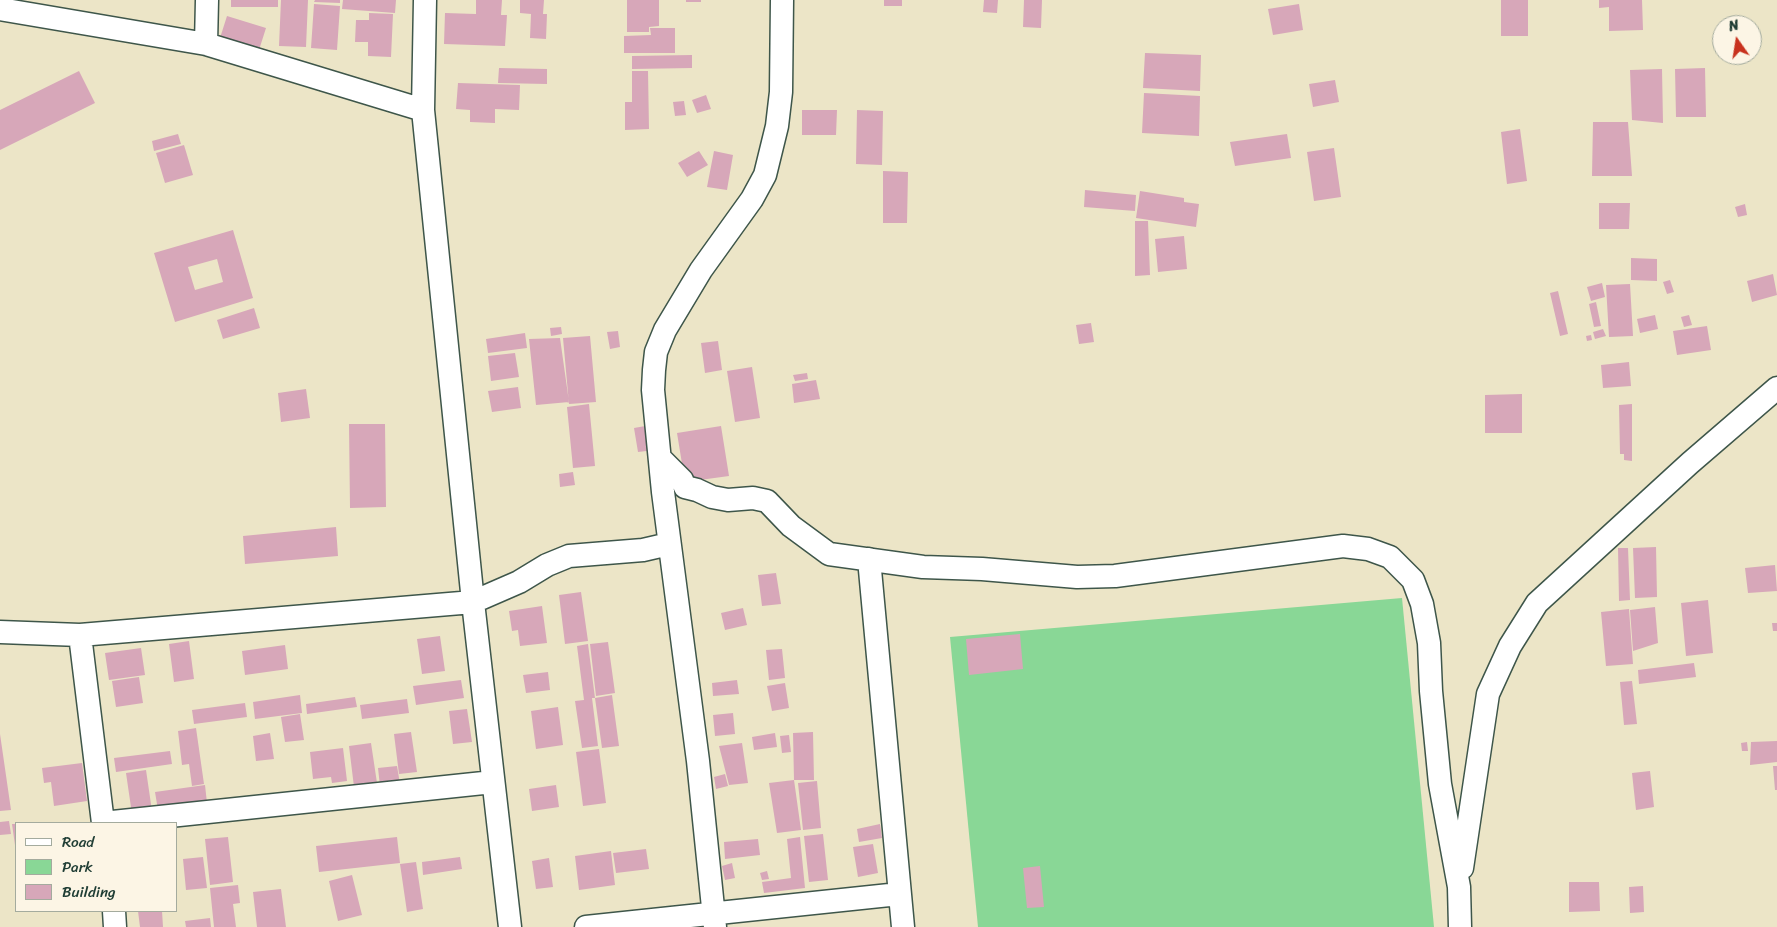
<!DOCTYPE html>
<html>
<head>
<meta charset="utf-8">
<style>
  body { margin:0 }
  #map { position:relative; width:1777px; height:927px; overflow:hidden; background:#ece5c7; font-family:Sriracha,sans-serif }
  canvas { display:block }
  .legend { position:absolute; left:15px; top:822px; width:162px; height:90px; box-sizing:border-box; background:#fcf5e5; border:1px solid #a4ab9e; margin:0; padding:6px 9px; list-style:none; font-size:15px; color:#1f3d34 }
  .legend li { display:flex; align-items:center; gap:10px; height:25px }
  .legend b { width:25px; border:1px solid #a4ab9e }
  .north { position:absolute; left:1712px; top:15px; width:50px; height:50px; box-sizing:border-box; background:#fcf5e5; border:1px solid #a4ab9e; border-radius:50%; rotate:347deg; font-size:14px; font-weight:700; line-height:20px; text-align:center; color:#1f3d34 }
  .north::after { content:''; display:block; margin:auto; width:18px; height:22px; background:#c8321e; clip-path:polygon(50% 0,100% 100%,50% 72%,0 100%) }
</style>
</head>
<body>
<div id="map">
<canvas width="1777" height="927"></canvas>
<ul class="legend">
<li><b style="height:6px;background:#fff"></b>Road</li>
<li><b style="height:14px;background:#89d796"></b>Park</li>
<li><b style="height:14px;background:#d7a7b9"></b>Building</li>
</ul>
<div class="north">N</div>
</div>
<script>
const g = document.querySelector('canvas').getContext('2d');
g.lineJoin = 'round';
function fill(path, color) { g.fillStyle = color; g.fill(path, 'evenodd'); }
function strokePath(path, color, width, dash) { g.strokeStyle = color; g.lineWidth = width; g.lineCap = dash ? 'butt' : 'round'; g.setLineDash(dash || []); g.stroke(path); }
const green = new Path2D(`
  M1402,598L1434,927H978L950,637Z`);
const building = new Path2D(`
  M231,0H278V7H231Z
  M281,0H308L306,47L279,46Z
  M315,0H340V3L314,2Z
  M343,0H396L395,13L342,9Z
  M476,0H502L501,15H507L505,46L444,44L445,13L476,14Z
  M520,0H544L543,14H547L546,39L530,38L531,14L520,13Z
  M627,0H659V26L649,27V32H627Z
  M686,0H701V2H686Z
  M884,0H902V6H884Z
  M984,0H998L997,13L983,12Z
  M1024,0H1042L1041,28L1023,27Z
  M1501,0H1528V36H1501Z
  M1599,0H1642L1643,30L1609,31V7L1599,8Z
  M314,4L340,6L337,50L311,48Z
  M1299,4L1303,30L1273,35L1268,9Z
  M369,13L393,14L391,57L368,56V42H355L356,20H369Z
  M227,16L266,28L259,50L220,38Z
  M650,28H675V53H624V36L651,35Z
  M1145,53L1201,55L1200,91L1143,88Z
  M692,55V68L632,69V56Z
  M499,68L547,69V84L498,83Z
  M1705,68L1706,117H1676L1675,69Z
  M1662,69L1663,123L1632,120L1630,70Z
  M79,71L95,103L0,150V110Z
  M632,71H648L649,129L625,130V102H632Z
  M1335,80L1339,102L1313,107L1309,84Z
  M458,83L520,85L519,110L495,109V123L470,122V110L456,109Z
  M1144,93L1200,96L1199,136L1142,133Z
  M706,95L711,109L697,113L692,100Z
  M684,101L686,115L675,116L673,102Z
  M802,110H837L836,135H802Z
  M857,110L883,111L882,165L856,164Z
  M1593,122H1628L1632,176H1592Z
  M1520,129L1527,181L1507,184L1501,132Z
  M178,134L181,144L154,151L152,141Z
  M1287,134L1291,158L1235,166L1230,142Z
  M184,145L193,175L165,183L156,153Z
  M1334,148L1341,197L1314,201L1307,152Z
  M699,151L708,165L687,177L678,163Z
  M714,151L733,155L727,190L707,187Z
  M883,171L908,172L907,223H883Z
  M1085,190L1136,195L1135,211L1084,207Z
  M1140,191L1184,198V202L1199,204L1196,227L1136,218Z
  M1599,203H1630L1629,229H1599Z
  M1745,204L1747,215L1738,217L1735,207Z
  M1135,221H1148L1150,275L1135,276Z
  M233,230L253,298L175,322L154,253ZM217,259L223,282L195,290L188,267Z
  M1184,236L1187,269L1158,272L1155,239Z
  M1631,258L1657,259V281L1631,280Z
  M1773,274L1777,295L1752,302L1747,281Z
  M1670,280L1674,292L1667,294L1663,282Z
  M1602,283L1605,297L1591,301L1587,287Z
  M1630,284L1633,336L1609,337L1606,285Z
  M1558,291L1568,334L1560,336L1550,293Z
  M1596,302L1601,326L1594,327L1589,304Z
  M254,308L260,328L223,339L217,320Z
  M1655,315L1658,329L1640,333L1637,319Z
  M1689,315L1692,325L1684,327L1681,317Z
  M1091,323L1094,342L1079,344L1076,325Z
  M1707,326L1711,350L1677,355L1673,331Z
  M561,327L562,334L551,336L550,328Z
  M1603,329L1606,336L1595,339L1593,332Z
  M618,331L620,347L610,349L607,332Z
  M525,333L527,348L488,353L486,339Z
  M1591,335L1592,340L1587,341L1586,336Z
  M590,336L596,402L569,404L563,338Z
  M560,338L569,402L536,405L529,339Z
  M718,341L722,370L705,373L701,343Z
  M515,353L519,377L491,381L488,356Z
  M1629,362L1631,386L1603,388L1601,365Z
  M752,367L760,418L735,422L727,371Z
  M807,373L808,379L795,381L793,375Z
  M816,380L820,399L794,403L792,384Z
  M518,387L521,408L492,412L488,391Z
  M306,389L310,418L281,422L278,393Z
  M1522,394V433H1485V395Z
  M589,404L595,466L573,468L567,407Z
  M1632,404V461L1624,460V454H1620L1619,405Z
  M349,424H385L386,507L350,508Z
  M651,425L655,450L638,452L634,428Z
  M721,426L729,476L685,482L677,433Z
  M573,472L575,485L560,487L559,474Z
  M336,527L338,556L245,564L243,536Z
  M1656,547L1657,597L1635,598L1633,548Z
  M1618,548H1628L1630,600L1619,601Z
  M1775,565L1777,591L1748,593L1745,568Z
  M776,573L781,604L762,606L758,575Z
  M581,592L588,641L565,644L559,595Z
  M1708,600L1713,653L1686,656L1681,603Z
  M542,606L547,643L520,646L518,630L512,631L509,611Z
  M1655,607L1658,643L1633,651L1630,610Z
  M743,608L747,625L725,630L721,613Z
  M1629,609L1633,664L1606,666L1601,612Z
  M1772,623H1777V631H1773Z
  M1020,634L1023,669L969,675L966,639Z
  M440,636L445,671L422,674L417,639Z
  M189,641L194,679L174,682L169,644Z
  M608,642L615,693L596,696L590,644Z
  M588,644L595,698H592L598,746L582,748L575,701L584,700L577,646Z
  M285,645L288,669L245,675L242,651Z
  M141,648L145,675L109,680L105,653Z
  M782,649L785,678L769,680L766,650Z
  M1694,663L1696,677L1639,684L1638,670Z
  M548,672L550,690L526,693L523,675Z
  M139,677L143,703L116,707L112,681Z
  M461,680L464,698L416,705L413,686Z
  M737,680L739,694L713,696L712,683Z
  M1632,681L1637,724L1624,725L1620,682Z
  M785,683L789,708L772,711L767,686Z
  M300,695L302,713L255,719L253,702Z
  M612,695L619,746L602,748L595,698Z
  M355,697L357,707L307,714L306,704Z
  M407,699L409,713L362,719L360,705Z
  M245,703L247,717L194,724L192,710Z
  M558,707L563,745L536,749L531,711Z
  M467,709L472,742L453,744L449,711Z
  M733,713L735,734L715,736L713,715Z
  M300,714L304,740L285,742L281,717Z
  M196,728L204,784L192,786L189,764L182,765L178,731Z
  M411,732L417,772L399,774L394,734Z
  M813,732L814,780H794L793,733Z
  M270,733L274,759L256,761L253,736Z
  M775,733L777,747L754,750L752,737Z
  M0,734L11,810L0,811Z
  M789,735L791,752L782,753L780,736Z
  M1777,741V762L1750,765L1751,742Z
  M1747,742L1748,751H1742L1741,743Z
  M371,743L377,783L354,787L349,746Z
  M742,743L748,783L729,785L719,746Z
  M343,748L347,781L332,783L331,777L313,779L310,752Z
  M599,749L606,803L583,806L576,752Z
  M170,751L172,764L116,772L114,758Z
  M82,763L87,801L54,806L51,782L44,783L42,768Z
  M397,766L400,784L380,786L378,768Z
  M1773,766H1777V790H1775Z
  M146,770L152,811L132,814L126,773Z
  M1650,771L1654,807L1636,810L1632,773Z
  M725,774L728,786L716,789L714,777Z
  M794,780L801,830L777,833L769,783Z
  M817,781L821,828L803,830L798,783Z
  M205,785L207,803L158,810L155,792Z
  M556,785L559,807L532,811L529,789Z
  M9,821L11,834L0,835V822Z
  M12,824H16V845H15Z
  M880,824L882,838L859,842L857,829Z
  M823,834L828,880L809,882L804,836Z
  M228,837L233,882L210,885L205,839Z
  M397,837L400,863L319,872L316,846Z
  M800,837L805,888L764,893L762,882L791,878L787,839Z
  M758,839L760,855L725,859L724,842Z
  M873,844L878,873L858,877L853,847Z
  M646,849L649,869L616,873L613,853Z
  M611,851L615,885L579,890L575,856Z
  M203,857L207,888L186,890L183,859Z
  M460,857L462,869L423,875L422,862Z
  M549,858L553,887L536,889L532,861Z
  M416,862L423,909L407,912L400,864Z
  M732,863L735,878L725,880L722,866Z
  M1040,866L1044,907L1027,908L1023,868Z
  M767,871L769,879L762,880L760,873Z
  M352,875L362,915L338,921L329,881Z
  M1569,882H1599L1600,911L1569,912Z
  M238,885L240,903L233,904L236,927H214L210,888Z
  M1643,886L1644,912L1630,913L1629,887Z
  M281,889L286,927H257L253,892Z
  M138,911H162L163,927H140Z
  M210,918L211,927H186L185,921Z`);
const minor = new Path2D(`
  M425,0L423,110L473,602L510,927
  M0,9L206,44L423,110
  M206,44L207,0
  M660,458L682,480L685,487L697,490L712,497L728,500L753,498L767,501L791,526L829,554L923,567L982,569L1077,577L1115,576L1343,546L1368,549L1390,557L1413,580L1422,604L1429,643L1431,691L1440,784L1459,887L1460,927
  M869,559L903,927
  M0,632L80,635L473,602L519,582L547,565L569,556L643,550L669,544
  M80,635L103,823
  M103,823L493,782
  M1462,868L1488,694L1510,646L1537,603L1690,463L1777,388
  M114,911L115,927
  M586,927L899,894
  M715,927L698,761L663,492L653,390L654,370L656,352L665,330L701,270L752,199L765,175L777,126L781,92L782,0`);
fill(green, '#89d796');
fill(building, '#d7a7b9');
strokePath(minor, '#3e564a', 25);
strokePath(minor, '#fff', 22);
</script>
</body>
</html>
